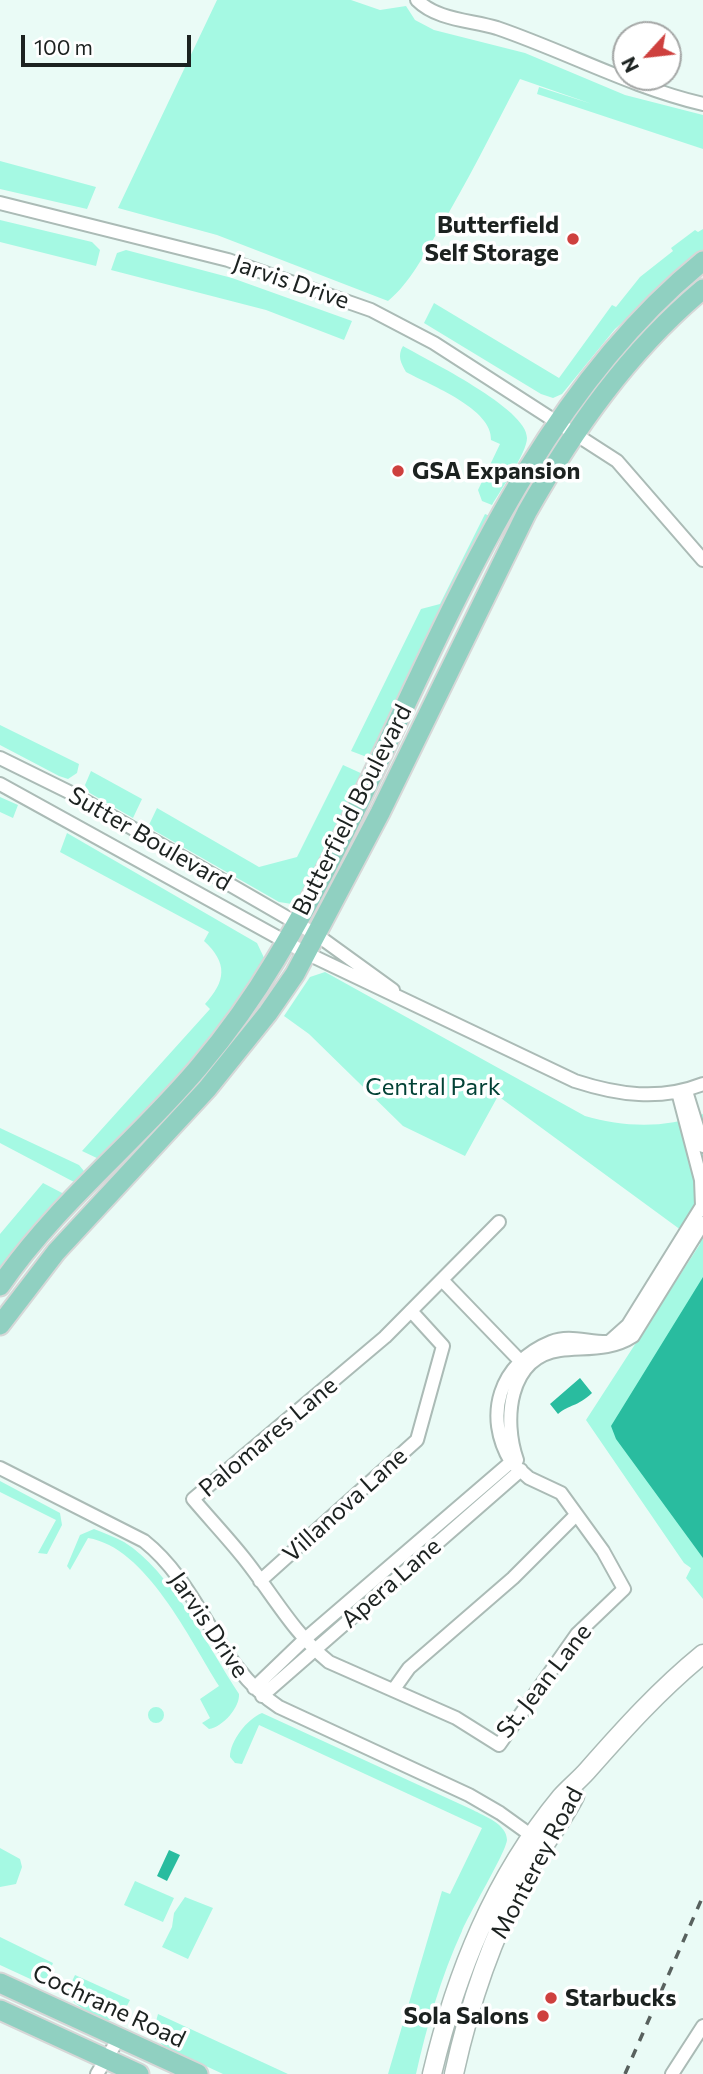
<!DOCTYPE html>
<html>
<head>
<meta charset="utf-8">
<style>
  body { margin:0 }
  #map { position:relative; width:703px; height:2074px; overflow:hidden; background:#eafbf6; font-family:Commissioner,sans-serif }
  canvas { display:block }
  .north { position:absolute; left:612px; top:21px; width:70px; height:70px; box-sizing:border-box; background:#fff; border:2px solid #a4a7a6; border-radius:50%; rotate:243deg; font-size:19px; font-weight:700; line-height:28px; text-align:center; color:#1c2220 }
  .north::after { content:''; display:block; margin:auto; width:24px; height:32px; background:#ce403e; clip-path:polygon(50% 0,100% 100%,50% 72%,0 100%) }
  .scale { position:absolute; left:21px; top:35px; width:170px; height:32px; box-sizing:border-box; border:4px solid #1c2220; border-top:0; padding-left:9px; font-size:21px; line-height:24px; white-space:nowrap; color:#1c2220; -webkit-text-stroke:5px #fff; paint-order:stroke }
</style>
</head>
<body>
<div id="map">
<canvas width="703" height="2074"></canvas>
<div class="north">N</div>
<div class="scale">100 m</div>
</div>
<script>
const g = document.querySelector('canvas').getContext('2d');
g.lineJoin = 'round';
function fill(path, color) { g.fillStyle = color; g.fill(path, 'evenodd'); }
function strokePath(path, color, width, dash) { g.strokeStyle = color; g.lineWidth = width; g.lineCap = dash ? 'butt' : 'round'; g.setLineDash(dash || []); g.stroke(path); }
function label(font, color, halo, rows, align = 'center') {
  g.font = font + ' Commissioner,sans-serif'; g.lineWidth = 7; g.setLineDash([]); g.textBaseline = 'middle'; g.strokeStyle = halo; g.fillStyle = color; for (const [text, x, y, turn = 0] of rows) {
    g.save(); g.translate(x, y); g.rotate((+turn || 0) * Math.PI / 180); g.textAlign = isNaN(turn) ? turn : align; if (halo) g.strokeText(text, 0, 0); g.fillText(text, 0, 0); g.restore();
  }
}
const green = new Path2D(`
  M217,0H351L380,10L406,6L415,20L434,30L525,53L625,95L703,115V149L537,94L539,87L592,104L520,79C493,130 468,181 438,231C424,255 410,283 388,301L217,235L118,208Z
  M0,161L96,187L87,209L0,189Z
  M0,220L92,242L100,250L96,266L0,242Z
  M703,229V251L615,329L562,394L553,398L541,394L424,323L434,303L559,378L612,305L616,307L640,277L673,251L671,248L695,230L698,232Z
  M126,250L232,278L352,321L344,340L266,310L111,270L117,253Z
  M403,346C427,360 528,409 527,438C527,453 500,491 492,505L482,501L478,490L500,444L491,440C493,409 430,385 406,372C401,363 397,356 403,346Z
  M485,514L490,516L372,759L351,751L421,609L440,604Z
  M0,725L79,764L77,773L68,779L59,776L0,745Z
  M343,765L365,775L303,897L292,904L279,902L148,827L157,808L259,867L297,857Z
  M91,771L142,799L133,818L88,792L85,785Z
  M0,797L18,805L13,818L0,812Z
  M67,833L257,943L266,962L214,1037L101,1160L82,1151L210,1009L205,1004C226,981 228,963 204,941L209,932L60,852Z
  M325,972L585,1116C624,1127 664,1129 703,1114V1599L686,1578L691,1568L684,1563L586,1420L700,1244L498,1096L465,1156L403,1126L309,1034L284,1016L310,977Z
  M0,1128L79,1165L84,1171L81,1180L74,1182L0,1143Z
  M43,1183L66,1195L0,1273V1234Z
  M0,1481L60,1513L62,1525L47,1554L38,1553L56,1520L0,1492Z
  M94,1529C104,1533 115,1537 124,1542C170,1570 209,1648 239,1694C240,1707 223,1727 209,1729L202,1723L210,1718L200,1699L219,1686C190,1640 146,1547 88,1538L70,1570L67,1566L80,1535Z
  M148 1715a8 8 0 1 1 16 0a8 8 0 1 1-16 0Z
  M262,1713L473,1810C484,1816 507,1824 507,1840C506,1852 469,1914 462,1931C441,1977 427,2025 416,2074H388L442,1891L450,1894L482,1828L259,1725L242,1764L235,1763L230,1757C230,1741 247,1719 262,1713Z
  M0,1848L20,1859L22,1867L16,1884L0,1887Z
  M135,1881L174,1898L163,1922L124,1905Z
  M185,1897L213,1908L188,1959L162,1947L172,1927L174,1913Z
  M0,1937L53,1963L45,1982L39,1983L0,1965Z
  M75,1975L130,2000C112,2038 91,2013 65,1996Z
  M158,2014L288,2074H223L165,2047L152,2036Z`);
const water = new Path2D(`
  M703,1277V1558L616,1439L611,1426Z
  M580,1378L592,1393C577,1407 570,1404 558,1414L550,1404Z
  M169,1850L180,1855L167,1881L157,1876Z`);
const street = new Path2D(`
  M417,0C437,20 470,20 497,28C567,52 631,87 703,104
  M0,203L228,260L371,310L434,343L617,461L703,560
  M0,758L73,794L317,935L393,990
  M0,784L306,953L575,1081C618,1095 660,1101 703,1084
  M686,1091L703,1146
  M499,1222L385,1337L193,1499C209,1518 227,1537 243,1557C272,1593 293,1633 329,1662L456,1718L499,1745L577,1634L624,1589L603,1551L561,1493L529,1478L511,1462
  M442,1280L526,1367
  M517,1460C503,1421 508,1357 560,1350C585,1347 610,1351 633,1336L703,1223
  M0,1468L144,1541C202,1587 216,1666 279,1707L469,1795L500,1813L532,1836
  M260,1581L417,1440L443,1346L412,1312
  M254,1688L305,1639L511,1462C483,1416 499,1363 551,1342C570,1334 589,1343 609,1342L628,1325L702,1206L701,1180L678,1092
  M394,1689L409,1668L513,1578L576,1515
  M262,1696L521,1470
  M97,2074L119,2038
  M672,2074L703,2026`);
const secondary = new Path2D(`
  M432,2074C456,1973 494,1878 561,1797C569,1788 579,1780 587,1771C624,1729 660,1689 703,1654
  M454,2074C469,2005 491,1940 524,1878C539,1850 561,1824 575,1796`);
const primary = new Path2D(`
  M0,1286C56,1204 136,1142 199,1067C227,1034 254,996 276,959C414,731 490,434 703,261
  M0,1325L56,1252L207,1089L268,1013L295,974L380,813L527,512C574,429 629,351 703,289
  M0,1983L198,2074
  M0,2010L139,2074`);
const rail = new Path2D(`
  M625,2074L703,1896`);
const markers = [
  [573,239,7,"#ce403e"],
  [398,471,7,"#ce403e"],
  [551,1998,7,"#ce403e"],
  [543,2016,7,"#ce403e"]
];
const poiNames = [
  ["Butterfield",559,225],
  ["Self Storage",559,253],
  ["GSA Expansion",412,471,"left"],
  ["Starbucks",565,1998,"left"],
  ["Sola Salons",529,2016]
];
const streetNames = [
  ["Jarvis Drive",291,282,19],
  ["Butterfield Boulevard",352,810,-63],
  ["Sutter Boulevard",150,839,30],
  ["Palomares Lane",268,1437,-40],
  ["Villanova Lane",345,1505,-42],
  ["Apera Lane",391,1583,-41],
  ["Jarvis Drive",209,1625,56],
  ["St. Jean Lane",544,1681,-52],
  ["Monterey Road",537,1863,-62],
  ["Cochrane Road",109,2006,25]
];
const parkNames = [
  ["Central Park",433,1087]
];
fill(green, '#a5f9e3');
fill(water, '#29bc9f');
strokePath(street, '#abbbb6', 16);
strokePath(secondary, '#abbbb6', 21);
strokePath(primary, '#d6d7d7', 23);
strokePath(street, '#fff', 12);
strokePath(secondary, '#fff', 18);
strokePath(primary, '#90d0c1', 19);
strokePath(rail, '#58615e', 3.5, [9, 9]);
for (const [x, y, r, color] of markers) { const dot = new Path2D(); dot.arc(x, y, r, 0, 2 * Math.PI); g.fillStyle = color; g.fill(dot); strokePath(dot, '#fff', 2.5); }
label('bold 24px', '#1c2220', '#fff', poiNames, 'right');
label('24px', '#1c2220', '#fff', streetNames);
label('24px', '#034236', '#fff', parkNames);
</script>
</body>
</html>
